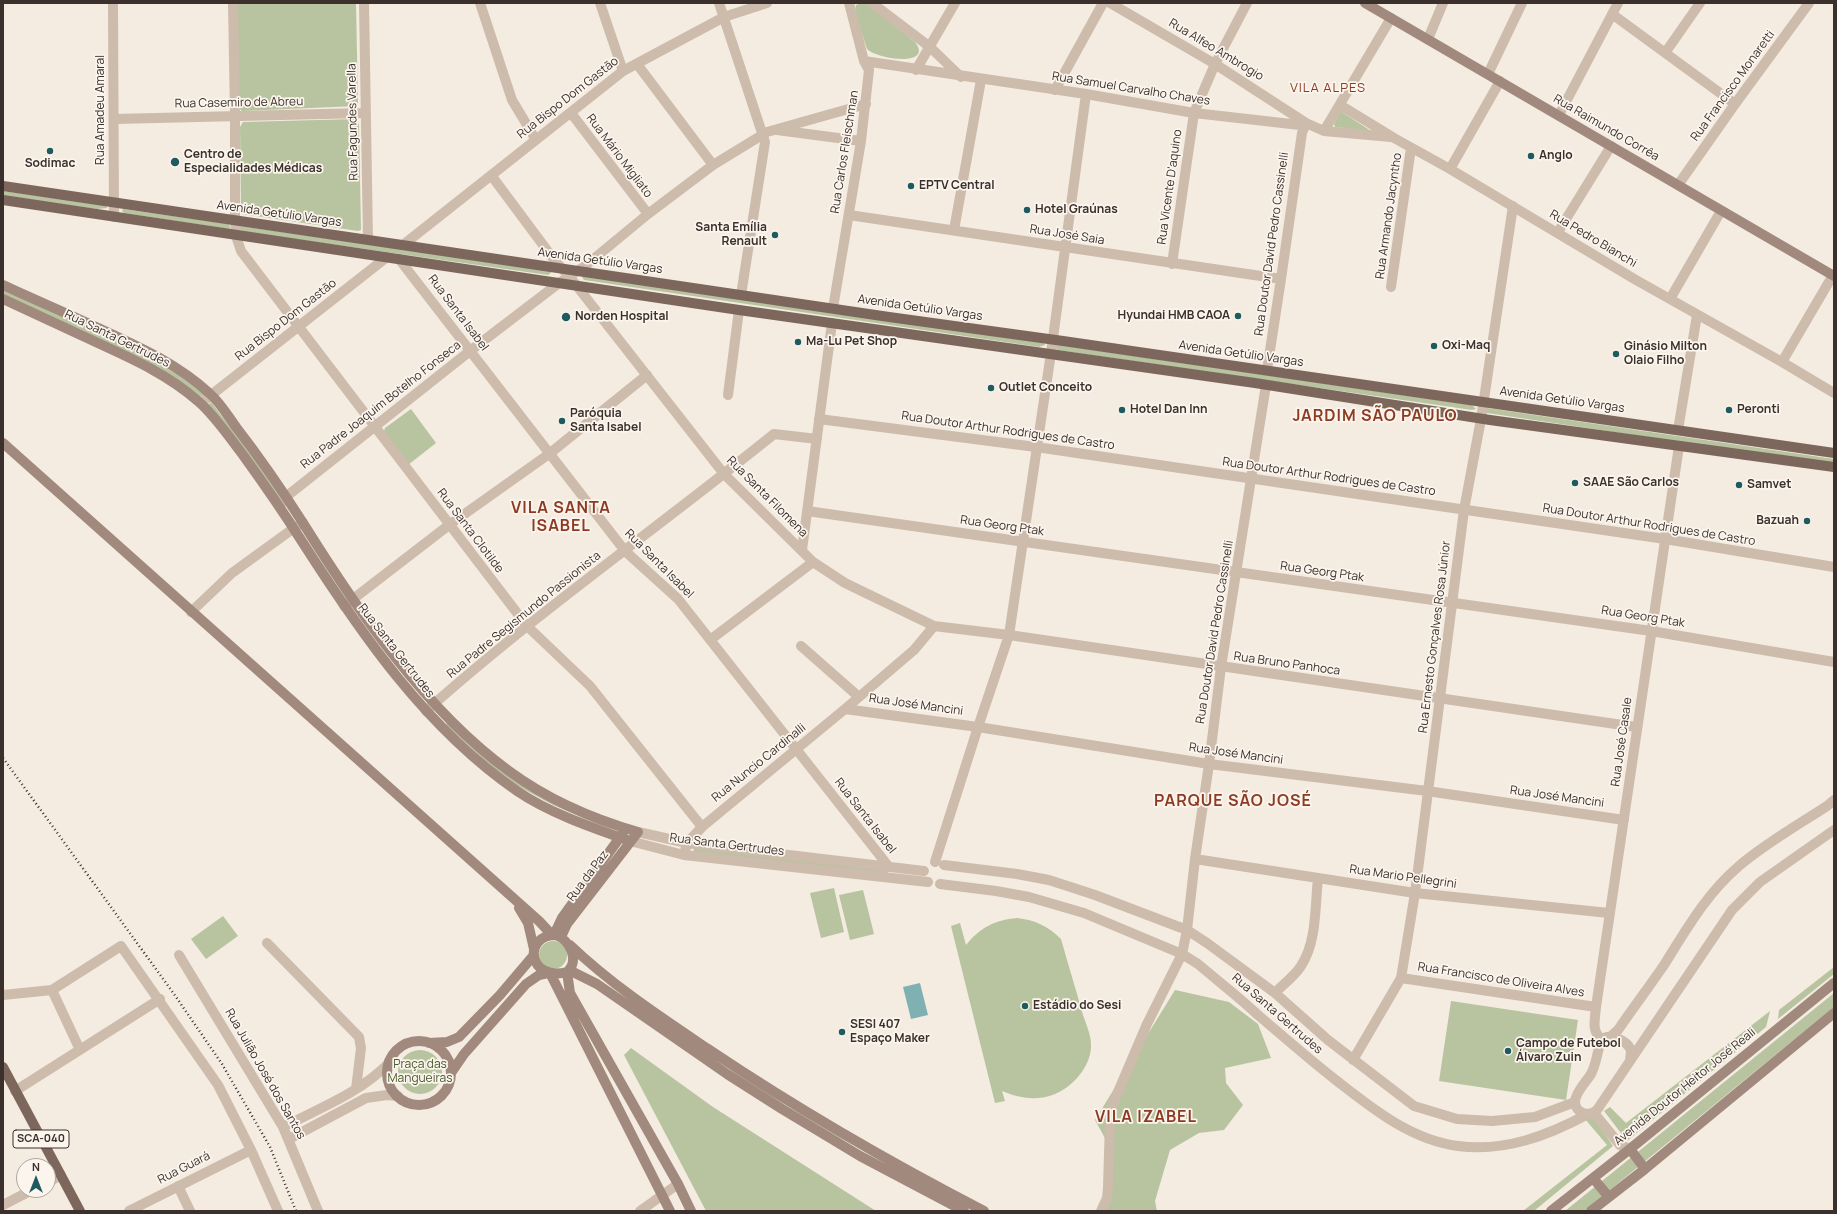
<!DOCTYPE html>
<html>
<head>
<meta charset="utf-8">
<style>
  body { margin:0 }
  #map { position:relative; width:1837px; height:1214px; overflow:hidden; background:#f4ebe1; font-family:Manrope,sans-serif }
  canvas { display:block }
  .frame { position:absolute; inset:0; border:4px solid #3b302b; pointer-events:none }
  .north { position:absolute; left:16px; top:1158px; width:40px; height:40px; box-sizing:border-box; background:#fbf5ee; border:1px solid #aea6a0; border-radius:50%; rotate:0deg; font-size:11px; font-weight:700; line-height:16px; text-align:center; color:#3b302b }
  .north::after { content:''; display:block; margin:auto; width:14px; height:18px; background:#1f5a5e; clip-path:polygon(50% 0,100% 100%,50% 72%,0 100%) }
</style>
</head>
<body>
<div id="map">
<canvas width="1837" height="1214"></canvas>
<div class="frame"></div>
<div class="north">N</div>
</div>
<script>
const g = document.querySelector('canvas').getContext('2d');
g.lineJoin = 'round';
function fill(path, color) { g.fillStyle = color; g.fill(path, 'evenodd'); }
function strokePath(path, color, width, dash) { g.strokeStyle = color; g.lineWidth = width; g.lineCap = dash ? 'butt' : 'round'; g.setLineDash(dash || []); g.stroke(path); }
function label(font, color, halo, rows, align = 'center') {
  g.font = font + ' Manrope,sans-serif'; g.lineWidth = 3.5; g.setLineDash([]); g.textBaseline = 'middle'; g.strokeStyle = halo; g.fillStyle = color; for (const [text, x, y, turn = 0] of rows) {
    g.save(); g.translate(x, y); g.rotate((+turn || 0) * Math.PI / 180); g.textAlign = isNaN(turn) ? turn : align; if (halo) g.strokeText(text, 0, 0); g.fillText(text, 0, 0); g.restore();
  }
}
const green = new Path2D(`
  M237,3H356L358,104L357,106L242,111L239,108Z
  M861,3L867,4L915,42C934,67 878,60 867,49L855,13L856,5Z
  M1340,112H1342L1371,131L1335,127L1334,124Z
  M355,119L359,124L361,230L358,231L242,214L241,211L240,127L243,122Z
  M3,191L106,205L107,208L97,209L3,196Z
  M123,209L229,224L230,228L229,229L124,213L122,211Z
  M240,226L551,271V273L548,275L245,232L240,230Z
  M583,276L1044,343L1045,345L1039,347L584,280L582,277Z
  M3,288C46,308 90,327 132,349C157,362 183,376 204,395L200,397L3,294Z
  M1058,345L1472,405L1476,409L1472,410L1057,350L1056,346Z
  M211,402L283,494L280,498H277L208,405Z
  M1487,408L1834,459V465L1487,413Z
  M411,409L436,443L408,465L384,431L385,428Z
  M446,722L473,745L598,823V824L553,805L514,784L501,775L447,726Z
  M695,847L888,871L887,874L693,852Z
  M834,888L844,932L821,938L810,893Z
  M863,890L874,934L850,940L839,895Z
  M223,916L238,936L206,959L191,939Z
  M1017,918C1035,920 1048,926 1061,939C1068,964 1076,990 1083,1015C1086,1024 1091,1035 1091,1044C1092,1063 1077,1082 1061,1091C1042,1102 1021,1099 1002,1091L1005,1101L995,1103L951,926L960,923L966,945C980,928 994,920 1017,918Z
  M539 955a14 14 0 1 1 28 0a14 14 0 1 1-28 0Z
  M1834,967V974L1778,1019L1779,1010Z
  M1175,990L1229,1002L1258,1024L1271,1058L1225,1068L1226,1083L1243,1105L1224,1130L1199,1133L1170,1150L1155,1201L1157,1211H1097L1105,1198L1106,1140L1095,1120Z
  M1834,993V1007L1584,1211H1565Z
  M1451,1001L1578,1020L1566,1100L1439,1081Z
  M1770,1011L1766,1027L1627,1141L1604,1111L1610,1107L1626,1123Z
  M631,1048L713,1107L876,1211H706L624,1055Z
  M398 1072a22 22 0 1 1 44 0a22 22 0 1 1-44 0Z
  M1593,1116L1613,1146L1534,1211H1523L1607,1145L1585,1119Z`);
const water = new Path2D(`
  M920,983L928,1015L911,1019L903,987Z`);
const street = new Path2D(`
  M113,3L114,217
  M233,3L235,115V221L236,236L241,251L527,626L590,686L702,827
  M364,3L368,240
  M480,3L512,100L536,140
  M600,3L623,71
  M719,3L765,142L741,295
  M872,3L930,47L961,77
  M1110,3L1215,64L1306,123L1302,133L1281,279L1267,370
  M1612,14L1735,104
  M1428,39L1443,3
  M1665,53L1700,3
  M864,61L1086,94L1194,113L1300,125L1306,123L1324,131L1391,137
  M637,64L713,165
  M916,70L955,3
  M1488,74L1522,3
  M1055,90L1103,3
  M1340,105L1394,138L1450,169L1636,280L1782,362L1834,393
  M571,113L648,214
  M1559,115L1618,3
  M114,119L365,113
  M777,130L861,141
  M1324,131L1391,18
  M1450,169L1500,81
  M491,175L555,261L569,276L724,474L813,562L845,583L934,626L1009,635L1636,727
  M1678,185L1735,104L1809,3
  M849,215L1281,279
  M954,230L981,80
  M1558,232L1611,146
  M403,245L623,71L724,17L767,3
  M399,259L625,551L678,599L889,867
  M1172,264L1194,113L1215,64L1247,3
  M1391,287L1411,148
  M1670,299L1721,211
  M833,308L861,141L869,70L864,61L849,3
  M1782,362L1833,275
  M728,395L739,310
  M201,403L387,257
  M819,419L1036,447L1665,539L1834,567
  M1678,430L1697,315
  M281,504L287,496L470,351L559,283L585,266L648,214L713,165L767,132L866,104
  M807,511L1651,631L1834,662
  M802,550L832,323
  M344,606L449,525L549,454L647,375
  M191,612L232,573L294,528L303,523
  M710,640L813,562
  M801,646L859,697
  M845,709L978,727L1209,764L1427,791L1624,820
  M426,711C537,612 659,527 774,434L817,439
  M638,832L687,843L924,871
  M630,841L684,855L928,882
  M684,855L687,843L702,827L845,709L914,650L934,626
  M1195,859L1415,893L1609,913
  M935,862L978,727L1009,635L1051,353L1086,94
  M944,865L1017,874L1049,880L1095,895L1187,930L1207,943L1275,993L1328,1040L1414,1106L1457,1119L1492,1121L1535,1117L1575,1102
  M940,884L996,891L1029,897L1084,913L1182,954L1198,964C1218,981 1239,997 1258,1015C1284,1037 1310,1060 1337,1081C1373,1109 1411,1140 1458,1146C1505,1152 1547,1136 1588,1114
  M267,943L359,1037L361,1048L356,1089
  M179,955L283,1127L318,1211
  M1401,978L1596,1007
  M52,990L80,1050
  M1275,993C1283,984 1294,977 1301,966C1317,942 1315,906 1318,878
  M3,995L52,990L121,946L218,1085L251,1150L278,1211
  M1607,1037C1615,1036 1629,1042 1631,1051C1631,1054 1630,1058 1630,1061L1597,1110C1589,1117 1575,1114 1575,1101C1576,1092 1586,1082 1591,1074C1597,1063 1597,1050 1602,1039Z
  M1610,1037L1618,1030C1633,1008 1649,987 1664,965C1686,930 1707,893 1739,866C1766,843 1798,825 1827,806L1834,800
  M1602,1039C1591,1032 1595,1019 1596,1007L1679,446
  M1353,1060L1401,978L1415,893L1464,510L1481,419L1513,206
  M1630,1061L1732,910L1760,882L1834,830
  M15,1091L160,999
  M1594,1113L1620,1145L1630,1149
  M283,1127C320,1108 362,1092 391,1061
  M289,1139L366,1098L387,1095L398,1096
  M48,1182L61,1175
  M178,1186L190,1211
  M3,1205L32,1190
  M129,1211L251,1150
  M640,1211L678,1184
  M1101,1211L1107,1198L1108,1188L1110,1121L1112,1106L1147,1024L1182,954L1187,930L1195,859L1209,764L1221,667L1266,385`);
const secondary = new Path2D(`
  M1365,3L1834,276
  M3,285C33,299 64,312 94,326C135,345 175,362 209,393C220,402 228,416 236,427C260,458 282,490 303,523C358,611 425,710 509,771C547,799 593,819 638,832L567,924L561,937
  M3,299C35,314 68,329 100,344C135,360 170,376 199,402C216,417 229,437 243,455C264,484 284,513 303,543C362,635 426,728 517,791C549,813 593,828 630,841
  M3,443L539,921L552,935
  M519,908L528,923L534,949
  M554,935L562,918L623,833
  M556,935C570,940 580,961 567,972C528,982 522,935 556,935Z
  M570,945C612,985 659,1016 708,1049C796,1108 889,1162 984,1211
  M569,970L597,984L727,1074L782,1109L860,1156L964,1211
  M567,972L570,993L678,1184L691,1211
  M550,973L670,1211
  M387 1073a32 32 0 1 1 64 0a32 32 0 1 1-64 0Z
  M429,1043L447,1042L459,1037L500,995L534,955
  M451,1073L464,1054L526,984L539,975L548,973
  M1630,1149L1645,1169
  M1593,1178L1608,1196
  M1551,1211L1630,1149L1834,983
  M1591,1211L1645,1169L1834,1013`);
const primary = new Path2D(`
  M3,186L889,317L1063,341L1834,453
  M3,200L739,310L1255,383L1490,420L1834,467
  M3,1067L80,1211`);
const rail = new Path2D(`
  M3,758L174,994L222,1064L270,1147L296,1211`);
const markers = [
  [50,151,4,"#1f5a5e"],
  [1531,156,4,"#1f5a5e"],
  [175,162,5,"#1f5a5e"],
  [911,186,4,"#1f5a5e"],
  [1027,210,4,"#1f5a5e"],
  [775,235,4,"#1f5a5e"],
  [1238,316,4,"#1f5a5e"],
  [566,317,5,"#1f5a5e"],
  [798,342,4,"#1f5a5e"],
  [1434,346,4,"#1f5a5e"],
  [1616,354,4,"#1f5a5e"],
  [991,388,4,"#1f5a5e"],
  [1122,410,4,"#1f5a5e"],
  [1729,410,4,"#1f5a5e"],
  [562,421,4,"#1f5a5e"],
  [1575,483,4,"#1f5a5e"],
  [1739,485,4,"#1f5a5e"],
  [1807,521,4,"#1f5a5e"],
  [1025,1006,4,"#1f5a5e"],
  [842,1032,4,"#1f5a5e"],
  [1508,1051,4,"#1f5a5e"]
];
const shields = [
  [41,1139,56]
];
const shieldNames = [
  ["SCA-040",41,1139]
];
const streetNames = [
  ["Rua Alfeo Ambrogio",1216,50,31],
  ["Rua Francisco Monaretti",1733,86,-54],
  ["Rua Samuel Carvalho Chaves",1131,89,9],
  ["Rua Bispo Dom Gastão",568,98,-38],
  ["Rua Casemiro de Abreu",239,103,-1],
  ["Rua Amadeu Amaral",101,110,-90],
  ["Rua Fagundes Varella",353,122,-91],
  ["Rua Raimundo Corrêa",1606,128,30],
  ["Rua Carlos Fleischman",845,152,-81],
  ["Rua Mário Migliato",619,156,53],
  ["Rua Vicente D'aquino",1170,187,-82],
  ["Avenida Getúlio Vargas",279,214,8],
  ["Rua Armando Jacyntho",1389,216,-82],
  ["Rua José Saia",1067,235,9],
  ["Rua Pedro Bianchi",1593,239,31],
  ["Rua Doutor David Pedro Cassinelli",1272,244,-82],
  ["Avenida Getúlio Vargas",600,261,8],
  ["Avenida Getúlio Vargas",920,308,8],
  ["Rua Santa Isabel",458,313,53],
  ["Rua Bispo Dom Gastão",286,320,-38],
  ["Rua Santa Gertrudes",117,339,26],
  ["Avenida Getúlio Vargas",1241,354,8],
  ["Avenida Getúlio Vargas",1562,400,8],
  ["Rua Padre Joaquim Botelho Fonseca",381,405,-38],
  ["Rua Doutor Arthur Rodrigues de Castro",1008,431,8],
  ["Rua Doutor Arthur Rodrigues de Castro",1329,477,8],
  ["Rua Santa Filomena",767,497,45],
  ["Rua Doutor Arthur Rodrigues de Castro",1649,525,9],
  ["Rua Georg Ptak",1002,526,8],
  ["Rua Santa Clotilde",470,531,53],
  ["Rua Santa Isabel",659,564,45],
  ["Rua Georg Ptak",1322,572,8],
  ["Rua Padre Segismundo Passionista",524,615,-39],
  ["Rua Georg Ptak",1643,617,9],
  ["Rua Doutor David Pedro Cassinelli",1215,632,-81],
  ["Rua Ernesto Gonçalves Rosa Júnior",1435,637,-83],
  ["Rua Santa Gertrudes",396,651,52],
  ["Rua Bruno Panhoca",1287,664,8],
  ["Rua José Mancini",916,705,8],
  ["Rua José Casale",1622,742,-82],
  ["Rua José Mancini",1236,754,8],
  ["Rua Nuncio Cardinalli",759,763,-39],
  ["Rua José Mancini",1557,797,8],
  ["Rua Santa Isabel",865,816,52],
  ["Rua Santa Gertrudes",727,845,7],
  ["Rua da Paz",588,876,-53],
  ["Rua Mario Pellegrini",1403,877,8],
  ["Rua Francisco de Oliveira Alves",1501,980,9],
  ["Rua Santa Gertrudes",1277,1014,41],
  ["Rua Julião José dos Santos",265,1074,60],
  ["Avenida Doutor Heitor José Reali",1685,1087,-39],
  ["Rua Guará",184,1168,-27]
];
const poiNames = [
  ["Centro de",184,155],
  ["Especialidades Médicas",184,169],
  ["Anglo",1539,156],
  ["Sodimac",50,164,"center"],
  ["EPTV Central",919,186],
  ["Hotel Graúnas",1035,210],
  ["Santa Emília",767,228,"right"],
  ["Renault",767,242,"right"],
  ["Hyundai HMB CAOA",1230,316,"right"],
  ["Norden Hospital",575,317],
  ["Ma-Lu Pet Shop",806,342],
  ["Oxi-Maq",1442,346],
  ["Ginásio Milton",1624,347],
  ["Olaio Filho",1624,361],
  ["Outlet Conceito",999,388],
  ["Hotel Dan Inn",1130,410],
  ["Peronti",1737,410],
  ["Paróquia",570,414],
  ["Santa Isabel",570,428],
  ["SAAE São Carlos",1583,483],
  ["Samvet",1747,485],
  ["Bazuah",1799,521,"right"],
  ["Estádio do Sesi",1033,1006],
  ["SESI 407",850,1025],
  ["Espaço Maker",850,1039],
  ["Campo de Futebol",1516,1044],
  ["Álvaro Zuin",1516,1058]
];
const parkNames = [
  ["Praça das",420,1065],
  ["Mangueiras",420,1079]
];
const neighbourhoodNames = [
  ["VILA ALPES",1328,88]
];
const districtNames = [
  ["JARDIM SÃO PAULO",1375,417],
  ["VILA SANTA",561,509],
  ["ISABEL",561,527],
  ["PARQUE SÃO JOSÉ",1233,802],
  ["VILA IZABEL",1146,1118]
];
fill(green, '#b8c4a0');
fill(water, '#7fb0b2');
strokePath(street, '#cdbbac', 10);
strokePath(secondary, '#a18a7d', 10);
strokePath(primary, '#7d675c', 10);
strokePath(rail, '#3b302b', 2.5, [1, 3]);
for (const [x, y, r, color] of markers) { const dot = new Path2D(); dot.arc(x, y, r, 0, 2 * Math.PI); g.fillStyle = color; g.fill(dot); strokePath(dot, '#fbf5ee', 1.5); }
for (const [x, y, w] of shields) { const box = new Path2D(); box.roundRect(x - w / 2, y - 9, w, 18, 3); g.fillStyle = '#fbf5ee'; g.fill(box); strokePath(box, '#3b302b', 1); }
label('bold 11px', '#3b302b', null, shieldNames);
label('12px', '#3b302b', '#fbf5ee', streetNames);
label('bold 12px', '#3b302b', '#fbf5ee', poiNames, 'left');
label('12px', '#4a5a2e', '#fbf5ee', parkNames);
g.letterSpacing = '1px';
label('13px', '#8c3b22', '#fbf5ee', neighbourhoodNames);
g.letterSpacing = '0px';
g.letterSpacing = '1px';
label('bold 16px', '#8c3b22', '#fbf5ee', districtNames);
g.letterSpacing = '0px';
</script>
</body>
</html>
